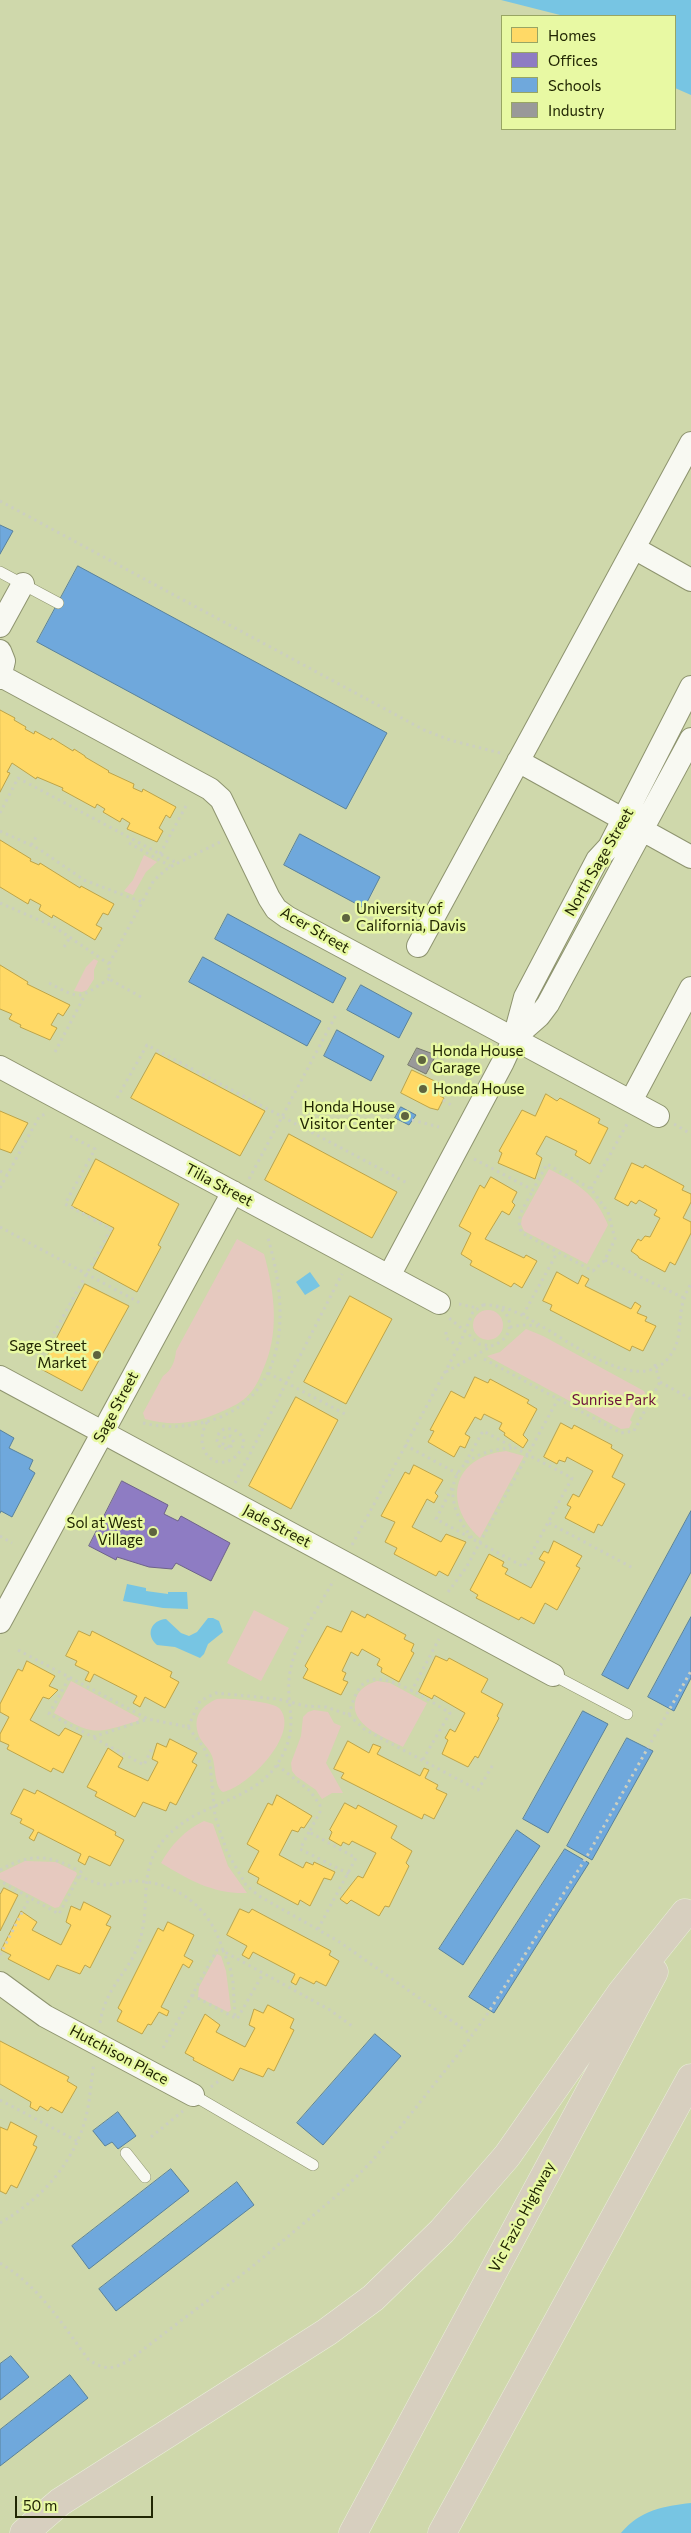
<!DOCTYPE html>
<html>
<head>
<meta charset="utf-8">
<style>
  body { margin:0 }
  #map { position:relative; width:691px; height:2533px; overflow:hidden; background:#cfd8ab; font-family:Commissioner,sans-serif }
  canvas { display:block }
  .legend { position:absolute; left:501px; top:15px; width:175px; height:115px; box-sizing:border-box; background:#e8f9a3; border:1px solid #98a563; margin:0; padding:6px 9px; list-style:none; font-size:15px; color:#212603 }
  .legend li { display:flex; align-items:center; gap:10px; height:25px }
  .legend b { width:25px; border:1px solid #98a563 }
  .scale { position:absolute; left:15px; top:2496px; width:138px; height:22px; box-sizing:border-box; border:2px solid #212603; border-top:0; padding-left:6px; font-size:15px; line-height:18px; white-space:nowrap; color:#212603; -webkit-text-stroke:4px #e8f9a3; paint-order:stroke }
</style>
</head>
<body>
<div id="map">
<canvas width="691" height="2533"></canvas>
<ul class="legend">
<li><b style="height:14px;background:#ffd966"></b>Homes</li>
<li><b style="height:14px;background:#8e7cc3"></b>Offices</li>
<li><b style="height:14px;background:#6fa8dc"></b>Schools</li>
<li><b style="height:14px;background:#999"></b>Industry</li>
</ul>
<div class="scale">50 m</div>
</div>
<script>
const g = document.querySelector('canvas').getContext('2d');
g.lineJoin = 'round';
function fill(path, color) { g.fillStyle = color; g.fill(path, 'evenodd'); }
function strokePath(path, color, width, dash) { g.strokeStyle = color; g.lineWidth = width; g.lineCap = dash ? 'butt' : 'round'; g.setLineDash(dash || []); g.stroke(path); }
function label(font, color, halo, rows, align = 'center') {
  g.font = font + ' Commissioner,sans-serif'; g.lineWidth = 5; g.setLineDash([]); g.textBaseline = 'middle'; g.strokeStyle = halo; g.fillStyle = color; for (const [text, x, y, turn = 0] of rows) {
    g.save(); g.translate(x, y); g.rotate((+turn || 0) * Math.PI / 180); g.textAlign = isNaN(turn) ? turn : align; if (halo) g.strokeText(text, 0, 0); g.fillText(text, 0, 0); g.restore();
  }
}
const green = new Path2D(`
  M144,855L157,862L146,872L133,895L124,891L133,880Z
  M94,959L98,961L94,970V979L87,990L82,992L74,991L86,967Z
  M549,1169C578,1184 595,1193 608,1225L587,1264L524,1231L521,1224L522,1218Z
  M237,1239L264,1254C275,1294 280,1334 262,1372C258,1383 252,1393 243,1400C235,1406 225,1410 216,1414C193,1424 170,1426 145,1419L143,1413L163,1376C172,1370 175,1361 176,1351Z
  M473 1325a15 15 0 1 1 30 0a15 15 0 1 1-30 0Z
  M526,1329L543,1336L644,1391L646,1395L643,1403L639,1402L630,1420L632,1422L629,1428L621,1429L487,1356L500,1352Z
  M506,1451L524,1456L480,1538C442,1503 452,1457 506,1451Z
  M254,1610L289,1628L261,1681L227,1663Z
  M71,1681L139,1718L138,1721C93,1734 95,1736 54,1713Z
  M377,1681L390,1683L427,1703L403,1747C385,1737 347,1725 356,1698C360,1688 368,1684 377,1681Z
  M217,1699C229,1698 274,1701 280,1709C300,1734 248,1787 223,1792C214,1787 216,1766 212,1756C209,1748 202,1743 199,1736C192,1717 201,1706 217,1699Z
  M314,1710L328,1712L334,1723L341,1726L326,1763L343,1793H332L322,1799L316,1790L296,1776L292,1771L291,1763L301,1736L303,1717L308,1712Z
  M204,1821L213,1824L228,1866L247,1893C213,1894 189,1880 161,1863C170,1846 186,1829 204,1821Z
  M25,1861L56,1862L76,1872L77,1874L59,1907L55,1908L0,1879V1873Z
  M217,1954L221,1956L226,1971L231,2010L228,2012L198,1997L199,1987Z`);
const water = new Path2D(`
  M501,0H691V95L675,88V16H564Z
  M310,1272L320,1286L305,1295L296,1282Z
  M127,1584L146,1588V1591L168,1594V1592H187L188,1609L163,1608L123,1601Z
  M208,1618H213L219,1621L223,1632L208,1644L204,1654L200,1658L175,1647L157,1645C145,1635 151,1620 166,1619L181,1633L189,1636L197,1632Z
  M691,2503V2533H621C640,2510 664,2506 691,2503Z`);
const homes = new Path2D(`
  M0,710L15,718L14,720L26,727L25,729L34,734L35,731L51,740L52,738L73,751L74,749L85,756V757L109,771L108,772L134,784L133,788L142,792L143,789L176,807L170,818L166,815L159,828L163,831L157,842L127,829L130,823L122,818L120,822L103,812L105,809L97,804L95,808L62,790L63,788L37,777L36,779L12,763L7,772L10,773L0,792Z
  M0,840L31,859L30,861L39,865L40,863L80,888L81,886L114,904L108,915L103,913L96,925L102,928L95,940L53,915L52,918L39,910L41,905L30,899L28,904L0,887Z
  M0,965L28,982L27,984L70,1005L63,1016L58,1013L51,1025L57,1028L50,1040L20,1027L21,1025L9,1019L12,1014L0,1009Z
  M156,1053L265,1111L240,1156L131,1098Z
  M412,1070L445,1086L440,1096L444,1098L438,1110L430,1108L401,1093Z
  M546,1094L557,1101L560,1098L600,1119L598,1123L608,1128L590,1164L575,1155L577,1151L546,1136L536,1154L542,1158L535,1179L498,1163L502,1153L499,1151L522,1110L535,1116Z
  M0,1111L28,1123L11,1153L0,1149Z
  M289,1134L397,1192L372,1238L265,1180Z
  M96,1159L179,1204L158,1245L161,1247L137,1292L93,1268L114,1228L72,1206Z
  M632,1163L643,1168L645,1165L684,1186L682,1190L691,1194V1202L683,1218L691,1222V1233L675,1265L670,1262L665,1272L639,1258L638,1256L631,1251L638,1239L641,1241L645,1236L650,1237L660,1218L654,1215L657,1210L639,1200L636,1204L631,1201L628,1206L615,1199Z
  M491,1177L517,1192L512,1202L515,1205L509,1215L502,1211L485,1239L524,1258L526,1255L537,1261L522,1288L514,1283L511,1287L470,1265L472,1261L461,1254L471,1233L459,1226L480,1185L484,1188Z
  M557,1272L578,1284L582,1275L589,1279L585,1286L631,1309L635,1302L641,1306L637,1313L647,1317L645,1321L656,1326L643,1351L632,1346L630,1351L550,1310L552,1305L543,1301Z
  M85,1284L129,1306L82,1391L41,1369Z
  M350,1296L392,1319L346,1404L304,1382Z
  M475,1377L488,1383L490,1379L529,1400L527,1403L537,1409L523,1435L528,1440L523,1448L504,1435L505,1433L499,1429L502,1423L484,1414L481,1420L475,1417L465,1434L470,1437L465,1448L460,1446L454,1457L428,1442L434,1431L430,1430L451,1391L464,1398Z
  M296,1397L338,1420L291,1509L249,1486Z
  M561,1423L572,1429L574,1425L612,1445L611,1448L623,1455L612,1477L625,1484L602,1526L598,1524L594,1533L565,1518L571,1507L567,1505L573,1494L579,1497L593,1471L567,1457L565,1462L559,1460L557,1464L544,1457Z
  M414,1465L443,1480L435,1493L438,1496L434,1503L427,1499L412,1527L441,1542L446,1534L466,1542L448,1576L439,1571L436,1576L394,1554L397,1548L385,1542L395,1522L381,1516L405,1472L409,1474Z
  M554,1541L582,1556L576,1566L580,1568L557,1610L545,1603L534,1624L521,1617L519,1620L476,1598L478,1595L470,1590L489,1554L504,1562L502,1566L508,1569L505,1574L531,1588L545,1562L539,1559L544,1551L548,1553Z
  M352,1611L365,1618L367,1614L406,1635L404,1639L414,1644L411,1651L414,1653L399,1682L381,1672L382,1668L377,1665L380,1659L362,1649L358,1656L351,1652L342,1671L346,1673L343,1680L348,1682L341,1695L303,1678L308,1669L305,1666L327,1626L341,1632Z
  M79,1631L90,1636L92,1631L172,1672L170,1677L179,1682L165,1708L145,1697L140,1707L133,1703L137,1696L94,1674L90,1682L85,1680L89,1672L75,1665L77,1661L66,1656Z
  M436,1656L447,1661L449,1658L488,1679L481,1692L503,1704L497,1716L499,1718L478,1758L475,1756L468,1767L442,1754L448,1740L445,1738L450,1729L455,1732L465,1713L434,1695L432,1699L419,1692Z
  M27,1661L55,1676L49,1686L58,1690L49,1699L43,1697L30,1720L59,1736L65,1728L82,1736L63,1773L53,1768L51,1772L7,1749L9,1745L0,1741V1734L9,1717L0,1712V1704L18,1669L22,1671Z
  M170,1739L197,1753L192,1762L197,1765L176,1805L170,1802L166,1811L143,1802L135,1817L95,1796L97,1792L87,1787L108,1748L123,1758L118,1767L148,1781L158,1762L152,1759L157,1743L166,1747Z
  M348,1741L369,1753L373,1744L381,1747L377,1754L420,1776L424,1768L429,1770L425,1778L438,1785L436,1789L447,1794L434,1819L424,1814L422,1819L341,1778L344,1773L334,1769Z
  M24,1789L35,1794L37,1790L116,1832L115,1835L124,1840L110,1866L89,1856L85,1865L78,1861L81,1854L38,1832L34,1841L29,1838L34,1830L20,1823L22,1819L11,1814Z
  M277,1795L312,1816L304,1828L301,1827L298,1832L292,1830L279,1855L303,1868L306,1862L313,1865L314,1862L335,1872L331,1880L324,1878L310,1906L300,1900L298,1905L257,1883L259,1878L248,1872L259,1851L247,1844L268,1803L272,1805Z
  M345,1803L356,1809L358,1805L397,1826L391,1838L412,1851L406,1863L409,1866L389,1907L385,1906L379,1916L351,1900L347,1904L340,1899L358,1876L363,1878L376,1853L352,1841L349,1845L343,1842L341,1846L329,1839L332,1832L330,1830Z
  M4,1888L18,1895L0,1931V1895Z
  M84,1902L111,1916L106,1925L111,1927L90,1968L85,1965L80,1974L57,1965L49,1980L8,1959L11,1955L1,1950L21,1911L37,1922L32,1930L61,1945L71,1925L66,1922L71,1906L80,1910Z
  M240,1909L249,1913L252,1909L331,1951L329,1955L339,1961L326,1986L316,1981L314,1984L300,1977L296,1985L291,1982L295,1974L253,1952L249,1959L242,1955L247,1946L227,1935Z
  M168,1922L194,1935L184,1956L193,1961L189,1968L183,1964L161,2007L169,2011L167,2016L159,2012L151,2025L148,2024L142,2034L117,2021L122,2011L118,2008L158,1928L163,1931Z
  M268,2005L294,2019L290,2028L294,2030L274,2071L268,2068L263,2077L240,2068L233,2081L193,2060L194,2058L185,2053L205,2014L220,2025L216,2032L245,2047L255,2028L249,2025L254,2009L263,2013Z
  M0,2041L69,2077L67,2081L77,2087L62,2113L51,2107L48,2111L40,2106L37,2111L30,2107L31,2102L0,2084Z
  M11,2122L37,2136L33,2145L37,2147L17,2188L11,2185L6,2194L0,2191V2127L7,2130Z`);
const offices = new Path2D(`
  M122,1481L168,1505L164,1514L178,1521L181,1516L230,1543L211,1581L176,1563L172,1569L149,1567L117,1557L116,1560L89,1546Z`);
const schools = new Path2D(`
  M0,525L13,531L0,554Z
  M78,566L387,733L346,809L37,642Z
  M300,834L380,877L364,908L284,865Z
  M228,914L346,978L333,1003L215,939Z
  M203,957L321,1021L307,1046L189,982Z
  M361,985L412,1013L399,1038L347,1010Z
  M337,1030L384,1056L371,1081L324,1056Z
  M401,1107L416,1115L409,1125L395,1118Z
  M0,1430L14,1438L9,1448L33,1460L29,1469L35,1473L12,1517L1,1511L0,1513Z
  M691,1511V1572L628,1689L602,1675Z
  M691,1617V1678L674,1711L648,1697Z
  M583,1711L608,1724L548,1833L523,1819Z
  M627,1738L653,1751L592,1860L567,1846Z
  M517,1830L540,1846L463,1965L439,1949Z
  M565,1849L589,1863L494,2013L469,1997Z
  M375,2034L401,2056L323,2145L297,2123Z
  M118,2112L136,2136L118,2149L112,2142L105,2146L93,2131Z
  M171,2169L189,2191L89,2269L72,2246Z
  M237,2182L254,2205L116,2311L99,2289Z
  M11,2356L29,2377L0,2400V2364Z
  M70,2375L88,2398L0,2466V2430Z`);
const industry = new Path2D(`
  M417,1048L436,1055L426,1074L408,1065Z`);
const path = new Path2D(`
  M0,501L424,730L450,740L500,753
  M0,813L18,778L177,863
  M0,831L39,849L84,880L142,902
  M129,843L170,866
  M31,845L38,834
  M160,854L187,804
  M0,903L53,926L109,964
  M64,947L71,936
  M49,983C83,1001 78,998 109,979
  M141,997L109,979V964L154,880L168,868L220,842
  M55,1052L85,995
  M117,1098L147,1045L409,1184
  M443,1100L451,1105
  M412,1120L439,1127
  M674,1124L691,1134
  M474,1159L533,1190L547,1164L591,1189L608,1212L615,1239L605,1260L593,1271L522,1233C514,1217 526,1205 533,1190
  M0,1171L7,1175
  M249,1179L336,1015
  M0,1188L39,1117L45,1114
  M591,1189L627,1124
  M0,1227L142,1304
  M605,1260L684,1298
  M459,1304L477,1308
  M483,1305C513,1302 520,1338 491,1346L479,1344L465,1331L473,1312Z
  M496,1306C540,1310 635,1412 672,1353C680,1341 679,1326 681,1312C682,1302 686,1292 691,1284
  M523,1315L557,1253
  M510,1327L523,1325L538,1326
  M446,1332V1338L455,1344
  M484,1359L621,1433L634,1431L660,1382L654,1362
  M35,1368L111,1229L65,1204L95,1149L68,1135
  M446,1372L490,1347
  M268,1373L345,1414
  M660,1382L691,1399
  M207,1422C188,1456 228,1481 244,1444C243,1433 234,1427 224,1429L219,1433L217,1441L219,1446L227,1449C230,1447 232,1446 234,1443L231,1436H225L223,1444L230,1447
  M143,1423C168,1429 193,1427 218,1418C293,1388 287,1300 267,1235
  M405,1445L458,1474
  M235,1483L342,1274
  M452,1488L436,1519L524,1567L572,1478L483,1431L464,1465
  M549,1523L633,1568
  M0,1536L12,1543
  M472,1538C435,1491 453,1450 514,1448
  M352,1545L459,1346L465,1331L449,1318
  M448,1592L466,1568L558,1399
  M18,1650L148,1719L188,1727L204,1748L210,1763L215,1816L227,1852L246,1885L259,1896L338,1941L472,2035
  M69,1678L49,1714L93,1737L148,1719
  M411,1692L439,1639
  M349,1715C352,1704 355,1691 364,1683C384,1668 431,1702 450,1713L422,1761
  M188,1727L200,1701L216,1693L278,1699L305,1706L326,1707L349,1715L364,1729L478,1790L494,1763
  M94,1738L144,1765L153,1746
  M277,1765L310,1791L320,1805V1812L309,1832L356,1858L318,1929
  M309,1832L300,1849L349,1874
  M0,1870C31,1852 51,1855 81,1872L59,1914L0,1881
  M79,1876C87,1879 97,1884 105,1885C115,1885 126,1880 136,1881C180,1883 211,1909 223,1951L330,2010L352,2026
  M0,1955L30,1897
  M192,1995L237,2019L263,1974
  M100,2023C106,1986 127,1975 138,1946C155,1900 130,1862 180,1825C210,1802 256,1798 278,1763C302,1725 284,1708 290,1672C296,1639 318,1608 334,1580
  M163,2048L217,1950L223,1951L230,1967L233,1982L235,2018
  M211,2087L220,2080
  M0,2100L77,2141
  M151,2137L183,2111
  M0,2223C41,2199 73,2165 86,2117C90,2100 91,2081 94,2063
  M0,2263C39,2286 62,2324 88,2359C105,2372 116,2369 132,2358L253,2266L341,2192L372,2161L402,2125L460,2052L488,2013L586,1858L691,1671`);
const lane = new Path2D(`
  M0,572L58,603
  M553,1675L627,1714
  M193,2095L313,2165
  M126,2153L145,2177`);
const street = new Path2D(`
  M634,548L691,580
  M0,626L23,584
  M0,651L4,661L0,678
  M1,676L210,789L221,799L269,898L276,909L287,917L658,1116
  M518,761L691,857
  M418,946L691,443
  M514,1038L539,1016L548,1004L691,739
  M0,1067L439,1303
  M631,1101L691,988
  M389,1276L503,1062L514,1038L525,997L597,860L609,847L691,687
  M0,1377L553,1675
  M0,1622L233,1192
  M0,1983L45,2016L193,2095`);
const highway = new Path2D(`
  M24,2533L60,2502L327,2332L373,2298L442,2231L507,2156L621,1993L685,1913
  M353,2533L654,1972
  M442,2533L691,2078`);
const markers = [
  [346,918,5,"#5e643e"],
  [422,1060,5,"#5e643e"],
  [423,1089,5,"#5e643e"],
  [405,1116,5,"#5e643e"],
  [97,1355,5,"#5e643e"],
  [153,1532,5,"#5e643e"]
];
const streetNames = [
  ["North Sage Street",599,862,-60],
  ["Acer Street",315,930,30],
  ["Tilia Street",219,1185,28],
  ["Sage Street",116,1407,-62],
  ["Jade Street",277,1526,28],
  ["Hutchison Place",119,2055,28],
  ["Vic Fazio Highway",522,2217,-62]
];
const poiNames = [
  ["University of",356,909],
  ["California, Davis",356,926],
  ["Honda House",432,1051],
  ["Garage",432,1068],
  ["Honda House",433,1089],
  ["Honda House",395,1107,"right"],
  ["Visitor Center",395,1124,"right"],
  ["Sage Street",87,1346,"right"],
  ["Market",87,1363,"right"],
  ["Sol at West",143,1523,"right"],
  ["Village",143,1540,"right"]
];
const parkNames = [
  ["Sunrise Park",614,1400]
];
fill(green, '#e6c9bf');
fill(water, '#77c5e3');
fill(homes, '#ffd966');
strokePath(homes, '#bca348', 1);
fill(offices, '#8e7cc3');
strokePath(offices, '#6d6289', 1);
fill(schools, '#6fa8dc');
strokePath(schools, '#58819b', 1);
fill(industry, '#999');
strokePath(industry, '#75766c', 1);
strokePath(lane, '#8e946f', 12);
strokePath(street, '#8e946f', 24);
strokePath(highway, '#e9edd9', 29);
strokePath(path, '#cccfc0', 3, [2.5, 4]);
strokePath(lane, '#f8f9f2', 11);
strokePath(street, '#f8f9f2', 22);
strokePath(highway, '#d7cfbf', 28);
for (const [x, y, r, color] of markers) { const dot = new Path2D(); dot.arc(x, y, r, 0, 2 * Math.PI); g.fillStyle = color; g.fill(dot); strokePath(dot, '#e8f9a3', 2); }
label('15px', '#212603', '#e8f9a3', streetNames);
label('15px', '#212603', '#e8f9a3', poiNames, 'left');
label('15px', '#6d103c', '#e8f9a3', parkNames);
</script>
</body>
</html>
